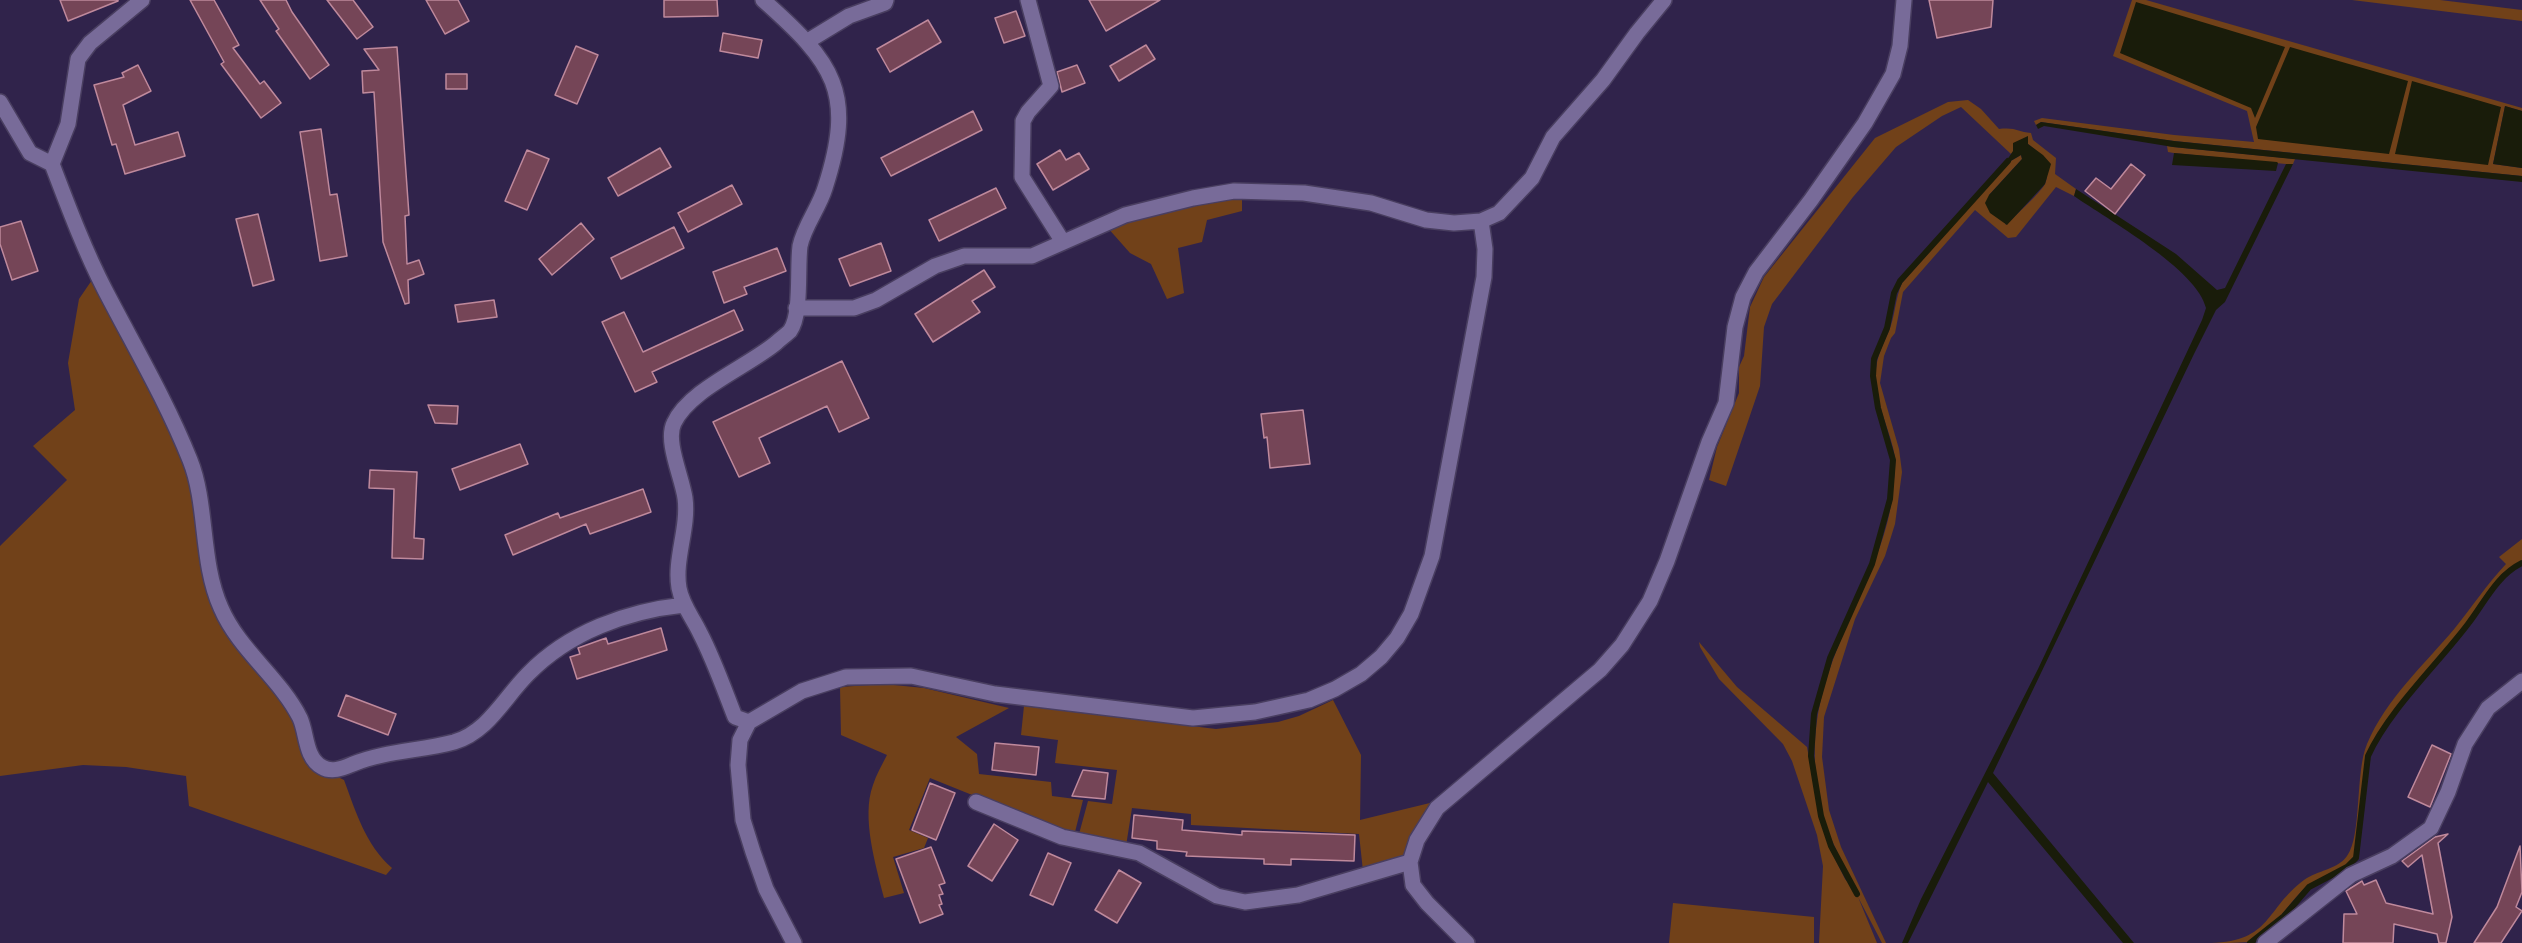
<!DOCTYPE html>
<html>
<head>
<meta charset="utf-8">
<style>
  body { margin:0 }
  canvas { display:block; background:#30234b }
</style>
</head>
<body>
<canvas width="2522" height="943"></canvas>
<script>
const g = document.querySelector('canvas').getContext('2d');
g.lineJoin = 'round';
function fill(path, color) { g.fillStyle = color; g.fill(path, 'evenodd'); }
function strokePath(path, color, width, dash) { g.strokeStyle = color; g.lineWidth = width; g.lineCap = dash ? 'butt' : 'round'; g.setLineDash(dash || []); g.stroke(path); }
const green = new Path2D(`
  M2132,0H2146L2522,108V111L2505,106L2493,164L2522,168V176L2174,141L2041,122L2036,125L2034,121L2042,118L2174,135L2254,142L2247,111L2113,56Z
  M2352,0H2440L2522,10V21Z
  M1968,100L1981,109L1999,129C2016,127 2018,132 2031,133L2033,140L2056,158L2055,174L2076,189L2074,196L2056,187L2016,237L2008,238L1975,210L1903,292L1895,333L1891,338L1884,356L1880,383L1899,449L1902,472L1895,524L1885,556L1855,619L1824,717L1822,757L1829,810L1841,847L1886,943H1882L1858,897L1877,943H1819L1823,866L1817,835L1792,761L1783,744L1719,679L1700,647L1699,642L1737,687L1807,747L1819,816L1829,847L1845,879L1855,891C1846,866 1830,842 1823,816C1804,737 1820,685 1852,614C1868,577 1887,538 1892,498C1893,485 1896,470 1895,457C1891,432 1877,408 1876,382C1874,362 1881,349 1889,331C1895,317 1895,299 1902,283L2009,162L2021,155L2022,159L1989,195L2006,225C2014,217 2041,192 2045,184C2052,170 2039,151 2028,144L2027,137L2011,154L1961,107L1942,116L1896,147L1853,197L1772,304L1764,327L1760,386L1726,486L1709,480L1717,447L1739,393V367L1744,356L1750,307L1764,277L1875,138L1948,102Z
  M2167,146L2173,147L2295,159L2293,164H2286L2174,153L2168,152Z
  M1242,197V211L1207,220L1202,242L1178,248L1184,293L1167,299L1151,264L1130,253L1107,227L1195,202Z
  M92,280L153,388L188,468L201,554L264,677L334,775L344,780C356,812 365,844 392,868L386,875L189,806L186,776L126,767L83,765L0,776V546L67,480L33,446L75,410L68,363L79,299Z
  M2522,539V561L2503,573L2487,592L2467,622L2391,715L2367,757L2356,853C2346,874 2322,874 2306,887C2287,904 2274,932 2248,942C2238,943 2222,943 2211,943C2272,941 2265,909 2304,880C2318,870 2337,870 2347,856C2362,836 2355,772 2367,744C2386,699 2424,665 2455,628C2472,607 2487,584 2506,564L2499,557Z
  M884,684L924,688L1009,708L956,737L977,754L979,774L1051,782L1052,796L1083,800L1074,836L930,778L909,830L928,838L924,848L893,857L904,893L884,898C876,866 861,817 873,785C876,775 882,765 887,755L841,735L840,687Z
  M1333,700L1361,755L1360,820L1434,802L1404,858L1363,871L1359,834L1191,825V814L1132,808L1126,846L1079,834L1088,801L1112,804L1117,770L1055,763L1058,740L1021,735L1024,706L1216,729L1278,722L1299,716Z
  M1673,903L1814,917V943H1669Z`);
const water = new Path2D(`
  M2136,2L2285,47L2255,118L2251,108L2120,53Z
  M2290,47L2408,81L2389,154L2258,139L2256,127Z
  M2412,81L2501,107L2488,165L2395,154Z
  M2505,106L2522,111V168L2493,164Z
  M2041,122L2174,141L2522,176V182L2173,147L2044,126L2038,129L2036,125Z
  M2028,136V144L2043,155L2051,164L2045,184L2007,225L1990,213L1985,203L1989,195L2022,159L2021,155L2009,162L2007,160L2013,151V143Z
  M2174,153L2277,162L2278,163L2276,171L2172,165Z
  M2286,164H2293L2225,302L2216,310L2194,354L1993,773L2134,943H2123L1988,782L1908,943H1902L1921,899L2038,669L2202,320L2206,308C2198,270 2107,219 2074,196L2076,189L2176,254L2217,290L2225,288Z`);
const stream = new Path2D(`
  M1857,894L1831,846L1821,816L1811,756L1814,714L1830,658L1872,564L1890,499L1893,460L1878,408L1873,376L1874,359L1887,328L1894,293L1900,281L2008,161
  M2250,943L2284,916L2309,887L2347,867L2356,858L2368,756C2389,710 2437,665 2468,624C2485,602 2496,576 2522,563`);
const building = new Path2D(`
  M60,0H118V1L68,21Z
  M190,0H214L239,45L233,48L260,84L264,81L281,103L261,118L221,64L224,62Z
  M260,0H286L292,12L329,65L310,79L276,31L279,29Z
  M327,0H353L373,27L357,39Z
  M426,0H458L469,21L445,34Z
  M664,0H717L718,16L664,17Z
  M1089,0H1160L1106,31Z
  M1929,0H1993L1991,27L1937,38Z
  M1016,11L1025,36L1004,43L995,18Z
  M928,20L941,42L890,72L877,49Z
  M723,33L762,40L758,58L720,51Z
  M1146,45L1155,59L1119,81L1110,66Z
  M576,46L598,55L577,104L555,95Z
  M397,47L409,215L405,216L407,264L419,260L424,274L408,280L409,303L405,304L383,242L374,92L363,93L362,71L379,70L364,49Z
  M138,65L151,91L123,105L135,145L178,132L185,156L125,174L116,144L112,145L94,85L124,77L122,73Z
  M1077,65L1085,83L1062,92L1057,72Z
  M446,74H467V89H446Z
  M973,111L982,130L891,176L881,158Z
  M321,129L330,195L337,194L347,256L320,261L300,132Z
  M660,148L671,167L618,196L608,178Z
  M527,150L549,159L527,210L505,201Z
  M1060,150L1066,160L1079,153L1089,169L1053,190L1037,164Z
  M2131,164L2145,175L2115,214L2085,191L2096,178L2111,189Z
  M732,185L742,204L688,232L678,213Z
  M996,188L1006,208L939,241L929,220Z
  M258,214L274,280L253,286L236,219Z
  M21,221L38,271L12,280L0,244V227Z
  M581,223L594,239L552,275L539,259Z
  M674,227L684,248L621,279L611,258Z
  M881,243L891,271L850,286L839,259Z
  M777,248L786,271L744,287L747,294L724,303L713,272Z
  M984,270L995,287L972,301L980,312L933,342L915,314Z
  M494,300L497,317L458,322L455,305Z
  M734,310L743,330L652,372L657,382L635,392L602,322L624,312L643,352Z
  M842,361L869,418L839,432L827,406L759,438L770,463L739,477L713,422Z
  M428,405L458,406L457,424L435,423Z
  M1303,410L1310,464L1270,468L1267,437L1264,438L1261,414Z
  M520,444L528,464L460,490L452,469Z
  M370,470L417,472L414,538L424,539L423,559L392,558L394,489L369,488Z
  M643,489L651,512L590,534L586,524L513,555L505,535L558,513L560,518Z
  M661,628L667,650L577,679L570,657L580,654L578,648L606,638L608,644Z
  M346,695L396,714L388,735L338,716Z
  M995,743L1039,747L1036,775L992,770Z
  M2432,745L2451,754L2430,807L2408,797Z
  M1083,770L1108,773L1105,799L1072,796Z
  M930,783L955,793L936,840L912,830Z
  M1134,815L1183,820L1182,830L1242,835V831L1355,835L1354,861L1291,859V865L1264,864V859L1186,856L1187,852L1157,849V841L1132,838Z
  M994,824L1018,840L992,881L968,866Z
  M2448,834L2438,843L2452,917L2446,943H2439L2437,934L2394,924L2393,943H2343L2344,914H2357L2346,891L2362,881L2364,885L2376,880L2386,903L2433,914L2422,855L2408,867L2402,861L2435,837Z
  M2520,846L2522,892L2516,907L2522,911L2501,943H2474L2497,907Z
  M931,847L945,883L939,885L943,894L939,895L942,904L939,905L943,914L920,923L896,859Z
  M1048,853L1071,863L1053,905L1030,895Z
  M1119,870L1141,883L1117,923L1095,910Z`);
const street = new Path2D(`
  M142,0L90,43L78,59L68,124L52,164C68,206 84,249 105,290C134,346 166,400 190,460C208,505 200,561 221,608C239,650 280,678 300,718C307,733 305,758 322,767C332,773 343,768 353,764C385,751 420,751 454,742C488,732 504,698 528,674C569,632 627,611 684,605
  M1028,0L1051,86L1028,112L1023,121L1022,177L1063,242
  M808,41L849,16L885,3L886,0
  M0,102L30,153L52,164
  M796,308H854L876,300L935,266L964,256H1032L1125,215L1193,198L1234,191L1304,193L1371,203L1426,220L1454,223L1481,221L1499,213L1532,178L1553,137L1603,80L1637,33L1664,0
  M749,722L735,717C724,689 714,660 700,633C693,618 682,605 679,588C674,559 689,528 685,498C682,477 665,441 674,423C689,390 747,367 776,343C780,339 786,335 790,331C802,315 797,268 800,246C804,226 819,208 825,188C856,92 834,63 763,0
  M976,802L1062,837L1139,853L1217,896L1245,902L1298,895L1410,862
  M794,943L766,889L753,852L743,820L738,765L740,740L749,722L802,691L846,677L911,676L995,694L1193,718L1255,712L1309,700L1335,689L1361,674L1381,657L1397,638L1411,614L1432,556L1484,277L1485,249L1481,221
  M1467,943L1427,903L1413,885L1410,862L1417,840L1437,808L1600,670L1622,645L1650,601L1667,561L1709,442L1726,403L1735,327L1743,297L1756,272L1811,200L1865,123L1893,74L1900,46L1904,0
  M2265,943L2351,875L2392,856L2431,828L2448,792L2465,744L2488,708L2522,681`);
fill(green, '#714119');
fill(water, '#191c0a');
strokePath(stream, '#191c0a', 6);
fill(building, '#754557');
strokePath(building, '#bf899c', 1.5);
strokePath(street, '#493e60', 18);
strokePath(street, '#786b99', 15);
</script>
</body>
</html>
